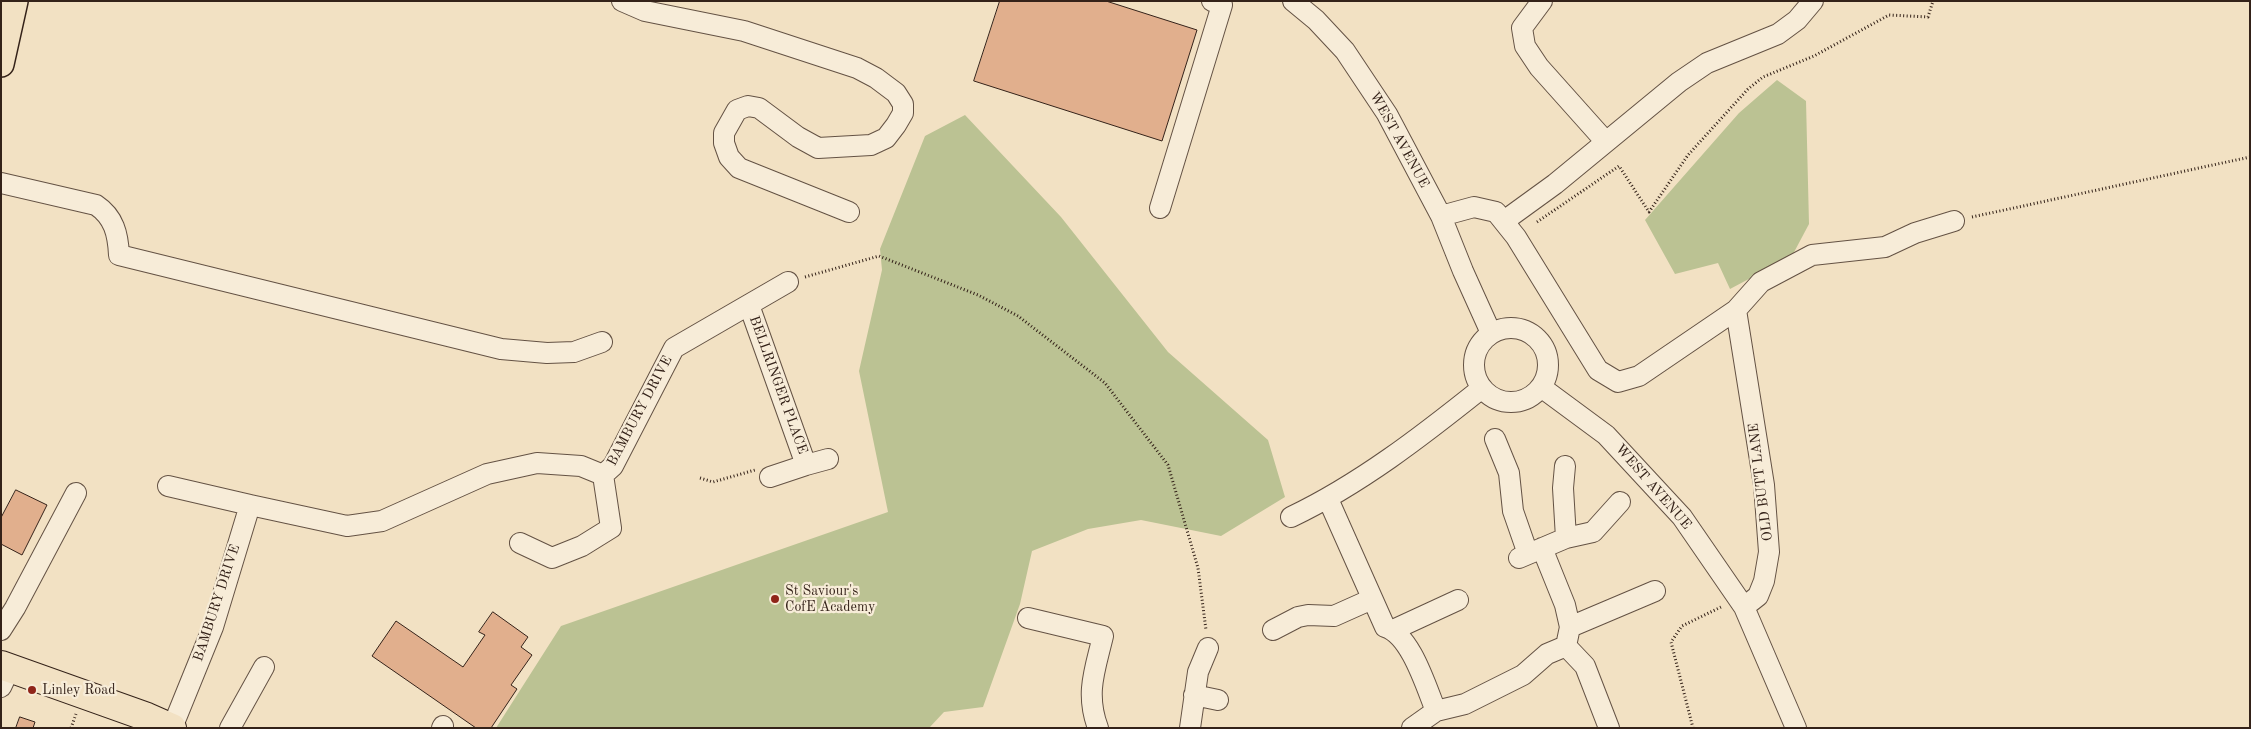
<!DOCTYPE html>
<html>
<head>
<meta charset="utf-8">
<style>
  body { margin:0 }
  #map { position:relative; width:2251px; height:729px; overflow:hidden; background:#f2e1c3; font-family:"Old Standard TT",serif }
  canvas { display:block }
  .frame { position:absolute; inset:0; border:2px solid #342219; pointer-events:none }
</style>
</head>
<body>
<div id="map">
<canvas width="2251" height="729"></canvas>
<div class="frame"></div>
</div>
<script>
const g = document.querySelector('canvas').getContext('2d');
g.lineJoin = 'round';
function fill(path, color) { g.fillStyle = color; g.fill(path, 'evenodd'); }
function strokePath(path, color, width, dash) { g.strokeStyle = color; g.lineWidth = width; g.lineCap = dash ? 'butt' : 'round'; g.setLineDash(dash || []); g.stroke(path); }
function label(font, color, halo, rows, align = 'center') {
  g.font = font + ' "Old Standard TT",serif'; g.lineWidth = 4.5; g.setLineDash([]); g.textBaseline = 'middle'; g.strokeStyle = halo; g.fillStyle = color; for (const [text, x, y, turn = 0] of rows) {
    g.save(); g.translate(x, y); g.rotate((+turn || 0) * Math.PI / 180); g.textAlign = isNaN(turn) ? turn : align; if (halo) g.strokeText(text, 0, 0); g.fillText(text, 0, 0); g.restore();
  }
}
const green = new Path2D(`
  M1777,80L1806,101L1809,224L1792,256L1730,289L1718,263L1675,274L1645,220L1739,113Z
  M965,115L1061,217L1168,352L1268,440L1285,497L1221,536L1141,520L1088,529L1032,551L1020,604L983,707L944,712L929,728H496L561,626L888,512L859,371L882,270L880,249L925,136Z`);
const building = new Path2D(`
  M1000,1H1106L1197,30L1162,141L974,81Z
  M16,490L47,505L22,555L1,544V518Z
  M493,612L528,637L521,647L532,655L511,685L517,689L491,728H476L372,656L396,621L463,667L485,635L479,632Z
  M20,717L35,722L33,728H16Z`);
const path = new Path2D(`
  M1972,217L2250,157
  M1537,222L1619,166L1649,212L1688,155L1748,89L1763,77L1814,56L1889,15L1928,17L1933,1
  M805,277L879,256L978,295L1018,316L1105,383L1168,465L1198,568L1206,630
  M700,478L713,482L755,470
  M71,728L76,714
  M1693,728L1671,642L1682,626L1721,607`);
const minor = new Path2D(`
  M622,1L645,11L744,31L857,68L876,78L896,93L903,104V113L896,125L886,138L871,145L818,148L798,137L759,108L748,106L737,110L724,133V143L729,157L739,168L849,212
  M1293,1L1316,20L1345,51L1387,114L1441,216L1463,271L1491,333
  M1542,1L1522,28L1525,46L1539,67L1606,142
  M1,183L96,205C114,217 118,234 119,255L501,349L547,353L574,352L602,342
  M1160,208L1222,5L1212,1
  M1441,216L1474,207L1496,212L1516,237L1598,370L1618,382L1639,376L1736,310L1761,282L1812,255L1885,247L1915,233L1954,221
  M1504,221L1555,184L1679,82L1707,63L1778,34L1797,20L1813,1
  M749,305L806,465L770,477
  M1736,310L1764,485L1769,552L1764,581L1758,596L1744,607
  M1474 365a37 37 0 1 1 74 0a37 37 0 1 1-74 0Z
  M1541,387L1606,435L1682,517L1744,607L1796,728
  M1495,439L1509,473L1513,511L1528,554
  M806,465L828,459
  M1565,466L1563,488L1566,538
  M168,486L250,505
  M1328,499L1385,627C1411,635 1426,687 1436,711
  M1291,517C1360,484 1422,436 1482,388
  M520,543L552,558L582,546L611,528L603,475
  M1542,548L1565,605L1570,627L1566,646
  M1519,558L1566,538L1593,532L1620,502
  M1028,618L1103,636C1095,670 1085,693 1098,728
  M1570,627L1655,591
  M1,630L15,608L76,493
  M1273,630L1298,617L1308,615L1334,616L1372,599
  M1393,630L1458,600
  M1566,646L1585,666L1609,728
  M1,687L10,668
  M1194,695L1218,700
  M172,728L213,627L250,505L347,526L382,521L487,474L537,463L581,466L603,475L613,466L674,348L788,282
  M230,728L264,667
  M442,728L443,726
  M1190,728L1198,672L1208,648
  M1412,728L1436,711L1465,704L1523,675L1547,654L1566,646`);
const major = new Path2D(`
  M1,64L15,1`);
const highway = new Path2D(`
  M1,665L147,717L172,728`);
const markers = [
  [775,599,5,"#8f2418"],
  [32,690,5,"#8f2418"]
];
const streetNames = [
  ["WEST AVENUE",1399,140,61],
  ["BELLRINGER PLACE",778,385,70],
  ["BAMBURY DRIVE",640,411,-62],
  ["OLD BUTT LANE",1761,482,-97],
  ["WEST AVENUE",1653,487,49],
  ["BAMBURY DRIVE",217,603,-72]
];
const poiNames = [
  ["St Saviour's",785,591],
  ["CofE Academy",785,607],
  ["Linley Road",42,690]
];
fill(green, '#bbc293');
fill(building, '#e1af8d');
strokePath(building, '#342219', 1);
strokePath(minor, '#645244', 22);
strokePath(major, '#342219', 28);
strokePath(highway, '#342219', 30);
strokePath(path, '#342219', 3, [1, 2.5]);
strokePath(minor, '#f7ecd8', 20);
strokePath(major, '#f2e1c3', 25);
strokePath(highway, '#f2e1c3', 28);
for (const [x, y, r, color] of markers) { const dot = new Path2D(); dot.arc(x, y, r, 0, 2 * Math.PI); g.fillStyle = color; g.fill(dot); strokePath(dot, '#f7ecd8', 2); }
label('14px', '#342219', '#f7ecd8', streetNames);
label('14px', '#342219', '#f7ecd8', poiNames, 'left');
</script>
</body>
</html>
